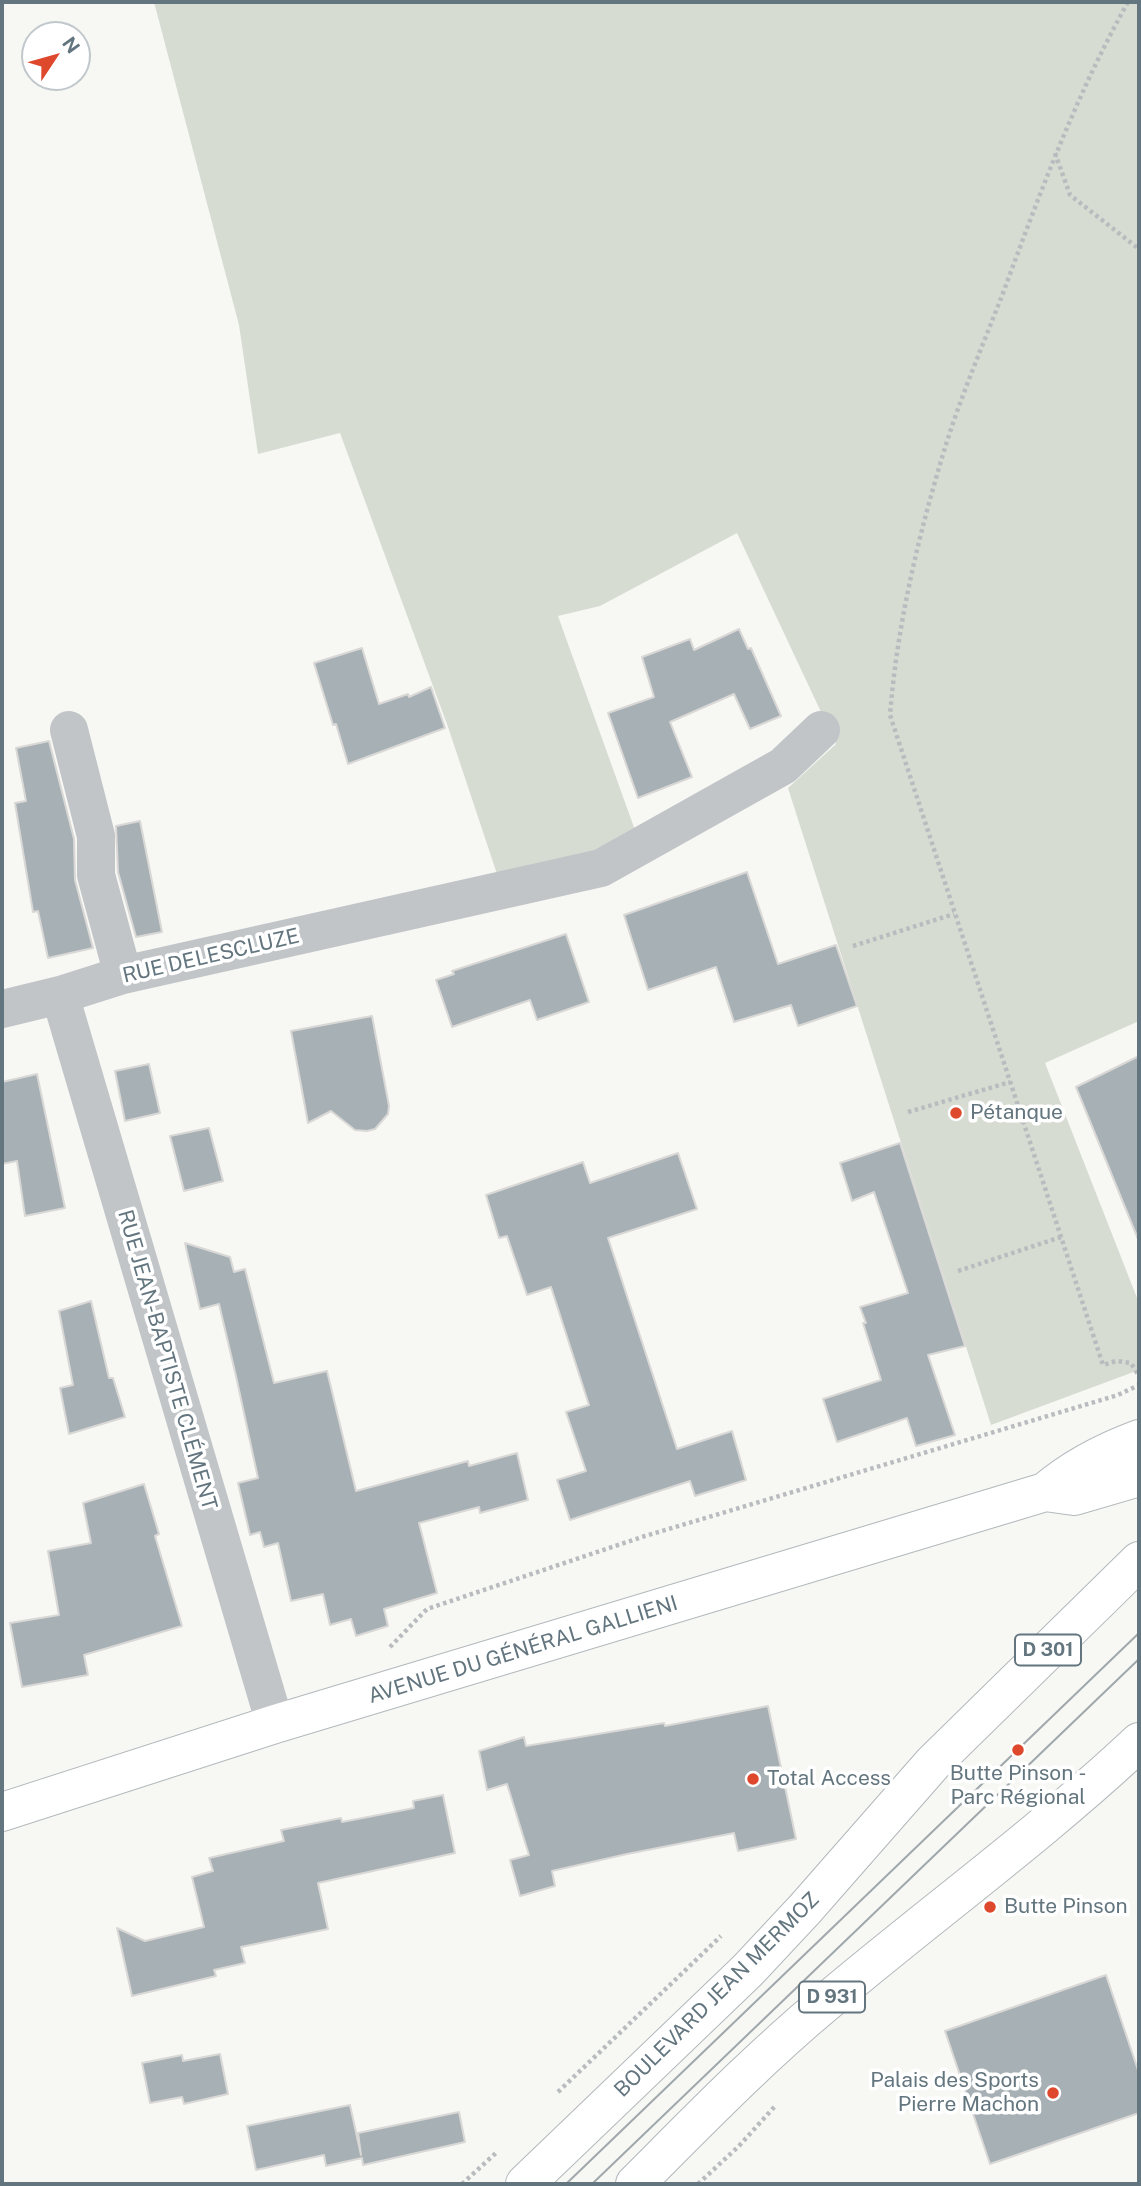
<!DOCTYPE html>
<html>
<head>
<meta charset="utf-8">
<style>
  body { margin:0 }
  #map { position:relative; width:1141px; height:2186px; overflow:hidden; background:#f7f7f4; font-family:"Public Sans",sans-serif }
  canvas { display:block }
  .frame { position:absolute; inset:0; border:4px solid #63757e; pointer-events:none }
  .north { position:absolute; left:21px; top:21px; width:70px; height:70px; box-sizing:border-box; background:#fff; border:2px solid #c1c8cb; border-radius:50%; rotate:54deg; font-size:19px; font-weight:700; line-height:28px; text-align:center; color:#63757e }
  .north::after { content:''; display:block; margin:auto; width:24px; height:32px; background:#de482d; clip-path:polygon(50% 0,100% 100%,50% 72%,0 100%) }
</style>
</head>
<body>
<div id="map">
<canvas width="1141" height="2186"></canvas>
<div class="frame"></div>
<div class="north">N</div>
</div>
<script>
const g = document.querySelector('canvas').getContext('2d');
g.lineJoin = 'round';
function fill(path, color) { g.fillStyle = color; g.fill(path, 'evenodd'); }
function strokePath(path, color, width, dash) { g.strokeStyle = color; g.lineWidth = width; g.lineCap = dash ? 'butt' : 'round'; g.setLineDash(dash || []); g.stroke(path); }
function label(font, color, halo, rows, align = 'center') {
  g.font = font + ' "Public Sans",sans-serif'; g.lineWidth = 7; g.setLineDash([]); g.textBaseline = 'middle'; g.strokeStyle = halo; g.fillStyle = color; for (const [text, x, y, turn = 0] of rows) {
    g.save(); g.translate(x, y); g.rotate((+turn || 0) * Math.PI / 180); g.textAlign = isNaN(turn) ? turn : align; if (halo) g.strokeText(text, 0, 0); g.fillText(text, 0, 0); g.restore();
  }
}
const green = new Path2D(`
  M154,2H1139V1021L1045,1063L1139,1303V1370L991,1425L788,788L836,744L737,533L600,606L558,616L640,844L507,904L448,727L340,433L258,454L239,325Z`);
const building = new Path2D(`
  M739,629L748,649L751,648L781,716L750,729L734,694L670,722L692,777L638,798L608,713L654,697L642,657L690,639L694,650Z
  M362,648L379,704L408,694L409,697L431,687L445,728L348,764L336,724L333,725L314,663Z
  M49,741L74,839L75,880L93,948L48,958L38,911L33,912L15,803L26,801L16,748Z
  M140,821L162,932L136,937L118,872L116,826Z
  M747,872L778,964L836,945L857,1006L798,1026L791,1005L734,1022L716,967L648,990L624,915Z
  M566,934L589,1002L537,1020L530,1000L452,1027L436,980L454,974L452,971Z
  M372,1016L389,1106L388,1114L375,1129L367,1131L355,1130L331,1111L308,1123L291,1031Z
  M1139,1056V1239H1138L1076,1087Z
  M149,1064L160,1113L125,1121L115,1071Z
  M37,1074L65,1208L25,1216L17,1161L2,1164V1082Z
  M209,1128L223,1181L184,1191L170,1136Z
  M900,1143L965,1346L928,1355L955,1435L916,1446L907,1418L837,1442L823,1399L881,1380L863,1323H866L860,1307L908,1293L874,1192L852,1201L840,1163Z
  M678,1153L697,1209L608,1238L677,1449L732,1431L746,1480L695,1496L690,1481L570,1520L557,1480L586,1471L566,1412L589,1405L551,1287L527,1295L507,1236L499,1238L486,1195L583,1162L590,1183Z
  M185,1243L230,1257L234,1272L245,1269L274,1383L327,1371L356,1491L468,1461L469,1466L517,1453L528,1500L480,1513L479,1507L419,1523L437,1593L384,1609L388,1626L356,1636L351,1619L330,1625L323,1594L291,1601L278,1543L264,1547L260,1532L250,1535L238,1483L258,1478L236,1376L219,1304L200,1309Z
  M91,1301L109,1378H113L125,1417L69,1434L60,1388L73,1385L59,1311Z
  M144,1484L159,1534L155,1536L182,1626L84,1655L88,1675L22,1687L10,1623L59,1615L48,1551L91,1543L83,1503Z
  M768,1706L796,1839L738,1851L734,1833L627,1854L552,1871L555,1886L520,1896L510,1860L529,1855L507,1784L487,1790L479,1751L524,1737L526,1746L664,1723L665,1726Z
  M443,1795L455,1853L318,1883L328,1929L241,1947L245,1963L214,1970L216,1976L132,1996L117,1928L145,1941L204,1927L192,1877L213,1871L209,1858L284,1841L281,1830L341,1818L342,1822L414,1808L413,1801Z
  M1106,1975L1139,2073V2113L990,2164L945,2031Z
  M220,2054L228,2094L184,2104L182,2097L150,2103L142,2063L182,2055L183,2061Z
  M350,2105L361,2155L358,2133L459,2112L465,2142L363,2165L362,2158L326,2166L324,2155L256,2170L247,2126Z`);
const path = new Path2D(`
  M1128,2C1076,95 1040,193 1003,293C983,345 960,398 944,451C918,537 897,626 890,715L1103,1365L1116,1361L1131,1363L1139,1376
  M1055,153L1070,195L1139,249
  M853,946L954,914
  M908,1112L1010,1082
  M958,1271L1061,1237
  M390,1647L427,1609L645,1536L1118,1395L1139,1385
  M558,2092L721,1936
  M462,2184L497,2152
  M698,2184L739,2146L776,2105`);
const street = new Path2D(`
  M69,730L96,836V875L123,975
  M60,995L275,1724
  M2,1009L60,995L123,975L601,868L783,766L821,730`);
const secondary = new Path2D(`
  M1045,1492C1073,1468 1104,1452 1139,1439
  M2,1812L275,1724L1045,1492L1074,1496L1139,1477`);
const primary = new Path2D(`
  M525,2184L748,1970L805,1909L933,1763L1139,1561
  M635,2184C696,2123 757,2060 824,2004C928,1916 1040,1835 1139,1742`);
const tram = new Path2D(`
  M566,2184L1139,1633
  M592,2184L1139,1659`);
const markers = [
  [956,1113,7,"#de482d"],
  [1018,1750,7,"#de482d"],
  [753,1779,7,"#de482d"],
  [990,1907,7,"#de482d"],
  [1053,2093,7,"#de482d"]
];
const shields = [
  [1048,1650,66],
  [832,1997,66]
];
const shieldNames = [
  ["D 301",1048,1650],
  ["D 931",832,1997]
];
const streetNames = [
  ["RUE DELESCLUZE",211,956,-13],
  ["RUE JEAN-BAPTISTE CLÉMENT",167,1360,74],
  ["AVENUE DU GÉNÉRAL GALLIENI",523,1650,-17],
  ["BOULEVARD JEAN MERMOZ",717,1995,-45]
];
const poiNames = [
  ["Pétanque",970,1113],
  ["Butte Pinson -",1018,1774,"center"],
  ["Parc Régional",1018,1798,"center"],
  ["Total Access",767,1779],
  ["Butte Pinson",1004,1907],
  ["Palais des Sports",1039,2081,"right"],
  ["Pierre Machon",1039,2105,"right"]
];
fill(green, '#d7dcd3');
fill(building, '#a7b1b5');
strokePath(building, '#d9d8d6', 2);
strokePath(secondary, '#b3b9bd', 40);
strokePath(primary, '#b2b8bb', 40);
strokePath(path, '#b9bcbe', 4.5, [3.5, 3.5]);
strokePath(street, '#c1c5c8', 38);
strokePath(secondary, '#fff', 38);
strokePath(primary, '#fff', 38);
strokePath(tram, '#a0a8ac', 2);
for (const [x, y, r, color] of markers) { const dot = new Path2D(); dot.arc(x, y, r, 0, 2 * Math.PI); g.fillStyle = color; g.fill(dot); strokePath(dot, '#fff', 2.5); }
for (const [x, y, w] of shields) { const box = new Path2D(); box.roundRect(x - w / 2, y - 15.5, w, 31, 5); g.fillStyle = '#fff'; g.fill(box); strokePath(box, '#63757e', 2); }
label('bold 19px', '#63757e', null, shieldNames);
label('21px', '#63757e', '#fff', streetNames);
label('21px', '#63757e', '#fff', poiNames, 'left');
</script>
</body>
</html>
